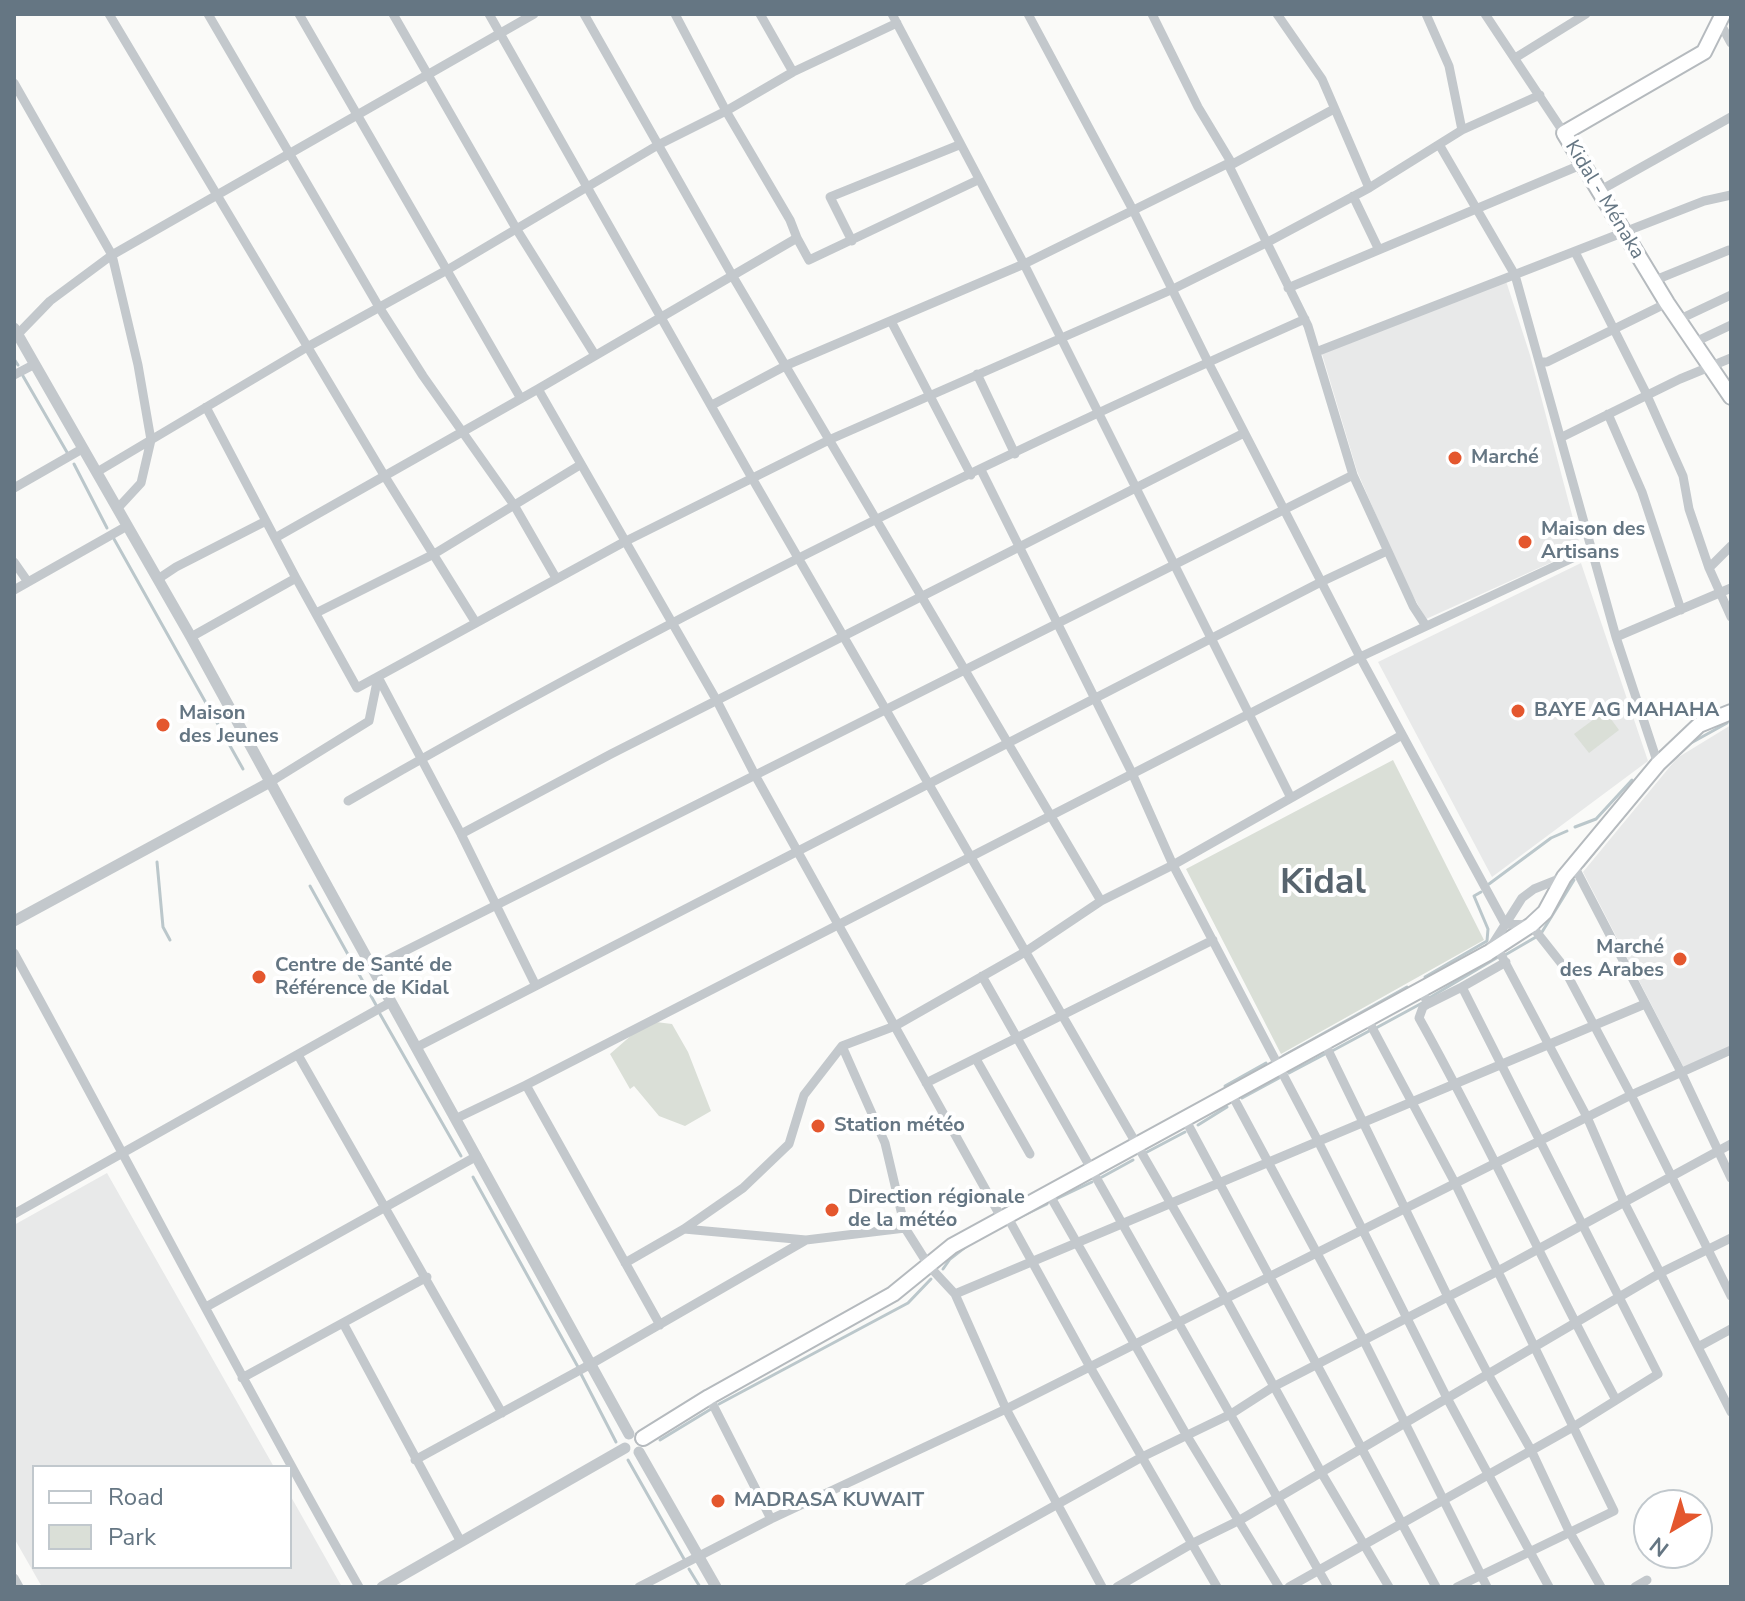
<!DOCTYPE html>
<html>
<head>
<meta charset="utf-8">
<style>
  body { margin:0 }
  #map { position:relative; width:1745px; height:1601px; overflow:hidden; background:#fafaf8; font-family:"Nunito Sans",sans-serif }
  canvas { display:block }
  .frame { position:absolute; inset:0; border:16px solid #657683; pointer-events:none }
  .legend { position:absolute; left:32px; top:1465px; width:260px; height:104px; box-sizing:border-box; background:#fff; border:2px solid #c1c8cd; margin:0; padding:10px 14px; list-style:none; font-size:24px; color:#657683 }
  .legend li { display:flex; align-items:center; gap:16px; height:40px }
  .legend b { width:40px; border:2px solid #c1c8cd }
  .north { position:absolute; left:1633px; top:1489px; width:80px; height:80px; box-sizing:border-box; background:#fff; border:2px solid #c1c8cd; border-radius:50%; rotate:218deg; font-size:22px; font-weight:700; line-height:32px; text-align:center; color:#657683 }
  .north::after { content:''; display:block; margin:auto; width:28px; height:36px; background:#e4572e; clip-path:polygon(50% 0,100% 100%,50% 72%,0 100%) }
</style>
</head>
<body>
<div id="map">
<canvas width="1745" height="1601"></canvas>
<div class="frame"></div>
<ul class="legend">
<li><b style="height:10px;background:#fff"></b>Road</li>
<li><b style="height:22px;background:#dadfd7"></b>Park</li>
</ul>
<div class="north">N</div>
</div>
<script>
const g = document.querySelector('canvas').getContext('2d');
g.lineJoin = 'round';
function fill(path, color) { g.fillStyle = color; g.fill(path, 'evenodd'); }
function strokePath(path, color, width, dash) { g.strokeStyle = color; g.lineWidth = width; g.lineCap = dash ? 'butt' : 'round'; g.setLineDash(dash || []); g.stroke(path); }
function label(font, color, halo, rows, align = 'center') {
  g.font = font + ' "Nunito Sans",sans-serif'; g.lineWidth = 8; g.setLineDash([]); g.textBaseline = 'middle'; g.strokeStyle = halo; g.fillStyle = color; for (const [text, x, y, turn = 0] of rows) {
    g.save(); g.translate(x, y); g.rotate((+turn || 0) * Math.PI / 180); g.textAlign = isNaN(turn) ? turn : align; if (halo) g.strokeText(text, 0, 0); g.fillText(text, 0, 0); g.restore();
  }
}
const built = new Path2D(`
  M1506,281L1530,355L1581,549L1426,619L1404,580L1357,471L1322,354Z
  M1581,563L1648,761L1492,877L1378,662Z
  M1731,725V1047L1684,1068L1583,872L1677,758Z
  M107,1173L274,1467H34V1567H290V1495L342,1587H42L14,1538V1225Z`);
const green = new Path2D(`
  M1605,711L1619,730L1589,753L1574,734Z
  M1393,760L1484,940L1281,1054L1186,869Z
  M656,1022L672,1024L688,1052L711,1111L685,1126L659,1116L634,1086L630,1089L610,1054L642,1026Z`);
const stream = new Path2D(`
  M14,359L18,365
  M23,376L68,454
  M74,464L107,528
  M114,539L243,769
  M1660,772L1691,743L1727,723
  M1575,827L1596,819L1632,780
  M157,862L163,927L170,940
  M1583,866L1647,788
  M1489,884L1551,838L1567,831
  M310,886L376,1005
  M1542,932L1574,880
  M1505,955L1536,937
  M1425,977L1487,941L1488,929L1474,896L1481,892
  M1429,998L1498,957
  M380,1014L461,1156
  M1376,1028L1424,1002
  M1332,1051L1371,1030
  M1283,1056L1407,987
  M1289,1073L1325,1054
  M1225,1086L1266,1063
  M1242,1098L1279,1078
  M1198,1125L1227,1107
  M1147,1152L1185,1132
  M473,1177L578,1367
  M1102,1177L1133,1160
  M1056,1199L1092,1182
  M1016,1219L1047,1204
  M943,1269L950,1259L968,1245
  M581,1374L616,1442
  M719,1404L908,1303L931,1279
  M660,1440L711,1409
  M628,1460L684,1559
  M689,1569L700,1587`);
const minor = new Path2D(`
  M109,14L384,475L476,623
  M208,14L379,307L423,376L514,505L556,578
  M299,14L520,397
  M393,14L517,230L595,355
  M489,14L752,478L1226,1299L1321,1472L1389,1587
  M584,14L732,275L1101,901
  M675,14L726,111L790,220L797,238
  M760,14L793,72
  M892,14L1024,264L1291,798
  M1028,14L1133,210L1208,362L1360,657L1505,924L1531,925L1561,963L1631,1095L1731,1296
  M1152,14L1198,107L1231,162L1229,166L1308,326L1353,475L1413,606L1426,626
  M1277,14L1322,79L1369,188
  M1426,14L1449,66L1462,130
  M1485,14L1564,133
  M1719,21L1731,43
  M1515,58L1586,14
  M14,83L112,255L138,365L151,440L141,483L117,509
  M1440,146L1515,275L1616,637L1658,764
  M1229,166L1334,109
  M1599,191L1731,117
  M1353,196L1379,250
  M852,241L830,197L959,145
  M1575,252L1645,391L1683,476L1689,509L1709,568L1731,617
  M1653,281L1729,250
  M1288,288L1583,164
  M1678,320L1731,295
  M891,321L971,475
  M18,334L50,301L112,255L534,14
  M1693,343L1731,325
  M1316,352L1704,201L1731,195
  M1541,362H1547L1667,303
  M977,374L1015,454
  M14,375L35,364
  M538,389L717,701L755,775L1002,1219
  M712,405L787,365L1024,264L1231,162
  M206,407L296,578L357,688L624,542L831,439L1171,290L1266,243L1369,188L1462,130L1540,95
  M1608,414L1642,492L1681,610
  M1562,437L1680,379L1731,358
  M981,470L1132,773L1173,865L1318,1141L1447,1398L1549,1587
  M97,472L309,346L447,270L658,145L726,111L793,72L897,23
  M14,488L82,449
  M275,538L538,389L797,238L809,260L978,180
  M14,562L28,582
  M1709,568L1731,546
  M158,579L176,567L266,521
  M14,590L127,526
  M316,613L434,554L580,465
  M191,637L296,578
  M1616,637L1731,588
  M378,677L461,834L535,984
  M272,781L369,721L378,677
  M348,801C656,623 980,463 1305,319
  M461,834L611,754L1244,433
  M1573,864L1681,1072L1731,1178
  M1497,947L1587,1117L1624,1202L1731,1412
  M1489,950L1522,898L1534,889L1564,877
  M14,953C130,1164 240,1378 359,1587
  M373,967L1353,475
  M982,976L1328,1587
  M1421,989L1428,1004L1423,1007L1419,1018C1489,1143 1548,1274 1616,1400
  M1428,1004L1462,987
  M1367,1018L1455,1183L1614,1511L1457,1587
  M1324,1042L1448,1297L1488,1374L1531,1450L1569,1531L1601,1587
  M417,1047L1321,582L1387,551
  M298,1055L502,1413
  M976,1059L1030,1154
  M926,1083L1213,940
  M526,1085L660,1325
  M1231,1093L1364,1341L1487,1587
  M457,1118L526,1085L1360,657L1592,549
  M1185,1119L1436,1587
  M1049,1194L1187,1436L1279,1587
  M14,1214L391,1002
  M1007,1216L1090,1367L1217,1587
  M684,1229L806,1240
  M625,1263L684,1229L743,1188L789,1144L804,1095L842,1046
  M955,1294L1645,1004
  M206,1307L477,1156
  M343,1323L461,1542
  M1698,1347L1731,1329
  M242,1378L427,1277
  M709,1397L771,1519
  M415,1460L591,1364L806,1240L905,1228
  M14,1578L19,1587
  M639,1587L771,1519L1006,1409L1631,1095L1731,1050
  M909,1587L1142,1457L1231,1414L1273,1387L1498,1271L1731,1144
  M1102,1587L1006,1409L955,1294L929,1266L905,1228L885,1143L842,1046L895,1026L1025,952L1101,901L1173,865L1402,735
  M1117,1587L1193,1543L1240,1520L1660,1273L1731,1238
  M1289,1587L1573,1427L1658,1374L1462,987L1506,962
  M1635,1587L1647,1580`);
const tertiary = new Path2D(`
  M14,328L191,637L320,873L629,1434
  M14,921L272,781
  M639,1452L716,1587
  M382,1587L625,1448`);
const primary = new Path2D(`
  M1723,14L1704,52L1564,133L1667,303L1731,397
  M643,1438L709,1397L893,1294L952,1246L1488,953L1531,925L1545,912L1564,877L1658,764L1699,725L1731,712`);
const markers = [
  [1455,458,8,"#e4572e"],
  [1525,542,8,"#e4572e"],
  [1518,711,8,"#e4572e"],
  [163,725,8,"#e4572e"],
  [1680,959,8,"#e4572e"],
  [259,977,8,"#e4572e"],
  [818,1126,8,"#e4572e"],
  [832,1210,8,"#e4572e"],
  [718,1501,8,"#e4572e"]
];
const streetNames = [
  ["Kidal - Ménaka",1604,200,59]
];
const poiNames = [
  ["Marché",1471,458],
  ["Maison des",1541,530],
  ["Artisans",1541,553],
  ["BAYE AG MAHAHA",1534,711],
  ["Maison",179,714],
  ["des Jeunes",179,737],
  ["Marché",1664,948,"right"],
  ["des Arabes",1664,971,"right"],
  ["Centre de Santé de",275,966],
  ["Référence de Kidal",275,989],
  ["Station météo",834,1126],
  ["Direction régionale",848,1198],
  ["de la météo",848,1221],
  ["MADRASA KUWAIT",734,1501]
];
const townNames = [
  ["Kidal",1323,884]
];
fill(built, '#e8e9e9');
fill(green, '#dadfd7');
strokePath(stream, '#bbc7cb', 3);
strokePath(primary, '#b5babe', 18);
strokePath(minor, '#c3c8cc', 9);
strokePath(tertiary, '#c3c8cc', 11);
strokePath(primary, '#fff', 14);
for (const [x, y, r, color] of markers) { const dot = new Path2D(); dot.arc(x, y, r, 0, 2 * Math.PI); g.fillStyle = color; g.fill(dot); strokePath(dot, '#fff', 3); }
label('20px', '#657683', '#fff', streetNames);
label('bold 20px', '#657683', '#fff', poiNames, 'left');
label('bold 36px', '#57646e', '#fff', townNames);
</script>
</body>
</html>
